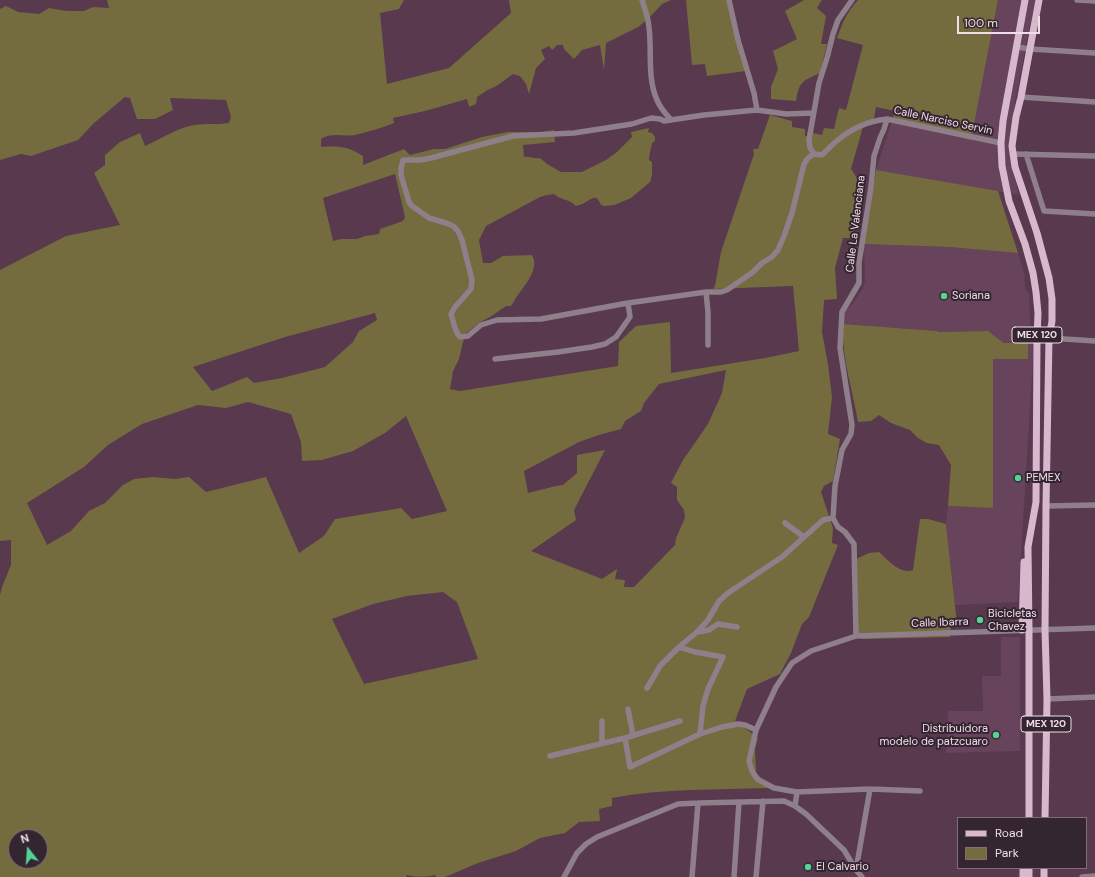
<!DOCTYPE html>
<html>
<head>
<meta charset="utf-8">
<style>
  body { margin:0 }
  #map { position:relative; width:1095px; height:877px; overflow:hidden; background:#58394e; font-family:"DM Sans",sans-serif }
  canvas { display:block }
  .legend { position:absolute; left:957px; top:817px; width:130px; height:52px; box-sizing:border-box; background:#342630; border:1px solid #806f7a; margin:0; padding:5px 7px; list-style:none; font-size:12px; color:#f1dde9 }
  .legend li { display:flex; align-items:center; gap:8px; height:20px }
  .legend b { width:20px; border:1px solid #806f7a }
  .north { position:absolute; left:8px; top:829px; width:40px; height:40px; box-sizing:border-box; background:#342630; border:1px solid #806f7a; border-radius:50%; rotate:343deg; font-size:11px; font-weight:700; line-height:16px; text-align:center; color:#f1dde9 }
  .north::after { content:''; display:block; margin:auto; width:14px; height:18px; background:#53d396; clip-path:polygon(50% 0,100% 100%,50% 72%,0 100%) }
  .scale { position:absolute; left:957px; top:16px; width:83px; height:18px; box-sizing:border-box; border:2px solid #f1dde9; border-top:0; padding-left:5px; font-size:12px; line-height:14px; white-space:nowrap; color:#f1dde9; -webkit-text-stroke:3px #342630; paint-order:stroke }
</style>
</head>
<body>
<div id="map">
<canvas width="1095" height="877"></canvas>
<ul class="legend">
<li><b style="height:5px;background:#d8b8cd"></b>Road</li>
<li><b style="height:11px;background:#746c3e"></b>Park</li>
</ul>
<div class="north">N</div>
<div class="scale">100 m</div>
</div>
<script>
const g = document.querySelector('canvas').getContext('2d');
g.lineJoin = 'round';
function fill(path, color) { g.fillStyle = color; g.fill(path, 'evenodd'); }
function strokePath(path, color, width, dash) { g.strokeStyle = color; g.lineWidth = width; g.lineCap = dash ? 'butt' : 'round'; g.setLineDash(dash || []); g.stroke(path); }
function label(font, color, halo, rows, align = 'center') {
  g.font = font + ' "DM Sans",sans-serif'; g.lineWidth = 4; g.setLineDash([]); g.textBaseline = 'middle'; g.strokeStyle = halo; g.fillStyle = color; for (const [text, x, y, turn = 0] of rows) {
    g.save(); g.translate(x, y); g.rotate((+turn || 0) * Math.PI / 180); g.textAlign = isNaN(turn) ? turn : align; if (halo) g.strokeText(text, 0, 0); g.fillText(text, 0, 0); g.restore();
  }
}
const built = new Path2D(`
  M998,0H1036L1026,44L1011,124L1009,146L1012,169L1019,195L876,170L892,121L971,140Z
  M864,244L949,247L1018,253L1025,276L1024,279L1026,289L1029,293L1031,343H1034L1018,602L955,605L946,524L948,506L993,508V358L1027,359L988,331L938,332L937,331L843,324V312L850,307L862,290L865,281Z
  M1001,637H1020V751L946,753L948,711H983L982,676H1001Z`);
const green = new Path2D(`
  M107,0H404L399,9L380,13L387,84L449,68L511,13L509,0H671L662,4L648,19L638,27L606,43L604,70L600,45L582,50L574,59L564,49L563,45H557L552,50L549,46L541,50L545,59L536,68L529,94L526,84L520,76L513,74L498,85L486,91L477,97L476,104L469,107L467,99L425,111L393,118L394,123C382,128 368,132 355,135C342,137 332,132 321,139V147C340,146 346,146 363,156V165L404,149L410,155L434,149H445L482,137L508,132H541L554,130L555,142L523,145L524,157C530,156 534,159 540,158L547,164L561,172H582L606,160L617,152L632,137L631,132L649,128L648,132L652,133L655,137V141L652,143C651,149 649,154 649,160L652,162V175L650,182L631,198L614,205L605,206L601,205C596,194 594,198 586,202C583,204 579,205 576,206C570,199 560,200 554,194L547,195L540,197L486,226L479,240L483,263H491L503,256L532,255C540,268 525,285 518,295C515,298 514,302 511,306H506L490,317L479,323L465,334L459,359L453,371L450,389L460,391L618,366L619,342L636,326L670,322L671,373L765,358L799,351L793,286L713,289L715,286L721,252L754,154L753,149H758L770,115L792,121V127L805,129V136L812,137L813,133L822,135L824,128L834,129L839,108L846,110L863,45L837,38C843,22 847,12 858,0H998L971,140L892,121L895,111L876,107L873,124L863,127L851,169L857,178L859,186L853,238H843L835,268L837,299L824,300L822,332L828,364L832,397L828,434L840,439L833,481L824,486L821,492L833,528L832,543L838,545L809,617L802,624L791,653L780,674L747,689L735,721L758,738L755,749L756,772L769,788C717,790 663,788 612,798V806L599,809L600,821L579,822L565,833L540,838L516,851L478,863L445,877H436L435,875C426,877 416,877 407,875L406,877H0V595L2,587L11,565V540L0,541V270L66,236L120,225L94,173L105,165V155L120,142L140,133L145,146C161,139 177,128 194,125C206,123 217,125 229,123L231,117L226,100L170,98L173,110L155,119H137L130,98L125,97L94,123L78,140L31,156L21,154L0,160V9L6,6L18,12L39,14L49,8L67,11H84L93,7L109,8ZM395,174L405,217L403,221L380,229L379,234L365,236L357,239H341L333,241L323,198ZM375,313L377,320L359,331L353,342L325,367L282,378L254,383L247,377L212,391L193,367L285,337ZM726,370L722,393L708,424L683,460L671,483L677,487V500L684,510L685,518L676,538L675,545L634,587H624L625,580L615,579L617,569L602,579L531,551L576,520L574,510L605,450L577,455V473L563,485L556,486L528,493L524,471L579,442L599,435L621,429L625,421L641,411L644,403L659,384ZM248,402L291,414L301,442L302,461L322,460L353,451L385,433L406,416L447,511L412,519L401,508L335,519L324,536L299,553L266,477L206,492L189,477L175,479L153,477L134,479L123,485L105,503L89,511L71,531L47,545L27,503L84,467L108,445L142,424L198,405L226,408ZM443,592L457,602L478,659L364,684L332,619L373,604L407,596ZM16,837H40V861H16Z
  M686,0H728L746,71L707,76L705,64L692,65Z
  M804,0H822L817,8L826,16L821,44H827L820,73C803,81 799,81 796,101L771,99V87L778,69L773,51L797,39L785,11Z
  M876,170L998,191L1018,253L949,247L864,244Z
  M843,324L937,331L939,332L988,331L1004,343H1028V359H993V508L948,506L951,465L939,445L927,443L918,438L910,430L891,423L879,415L871,421L858,422C853,390 841,357 843,324Z
  M920,519H928L946,524L957,624H951L950,637L863,639L856,636L854,560L869,553L879,552C888,560 900,575 913,570Z`);
const minor = new Path2D(`
  M642,0C645,9 648,17 649,27C652,51 647,78 657,100C660,108 666,114 671,120
  M729,0L738,40L754,93L757,110
  M852,0L838,20L833,34L827,58L819,83L809,140L810,148L814,154L822,155C828,150 832,144 838,140C852,128 869,121 887,119L1001,143
  M1077,0L1095,1
  M1017,47L1030,49L1095,53
  M1021,97L1095,102
  M813,113L786,114L757,110L704,115L664,121L660,119L651,118L632,124L574,133L513,136L431,158L420,160H403L401,168V175L409,202L412,206L429,218L446,223L453,226L458,231L462,240L472,280L471,289L455,307L451,314C454,322 454,331 460,337L468,336L481,325L497,320L541,319L628,303L706,292H721L727,290L753,272L762,263L772,257L778,250L784,236L792,213L804,164L808,158L814,154
  M1013,154L1095,156
  M1026,154L1044,211L1095,214
  M706,292L708,312V345
  M1049,338L1095,341
  M495,359L558,352L592,347L605,344L616,337L630,317L628,303
  M1046,506L1095,505
  M785,523L804,537
  M697,632L709,630L718,624L737,627
  M856,636L854,544L845,532L838,527L833,518L835,486L842,450L851,434L852,425L840,348L842,312L859,283V263L871,187L874,156L880,138L884,129L887,119
  M679,647L695,652L723,657L708,689L703,706L700,734
  M647,688L660,666L679,647L697,632L708,620L719,601L728,593L782,557L823,520L833,518
  M1047,699L1095,697
  M628,709L633,735
  M602,721V743
  M625,738L630,767L700,734L722,727L738,724L745,725L756,730
  M550,756L625,738L680,721
  M920,791L870,789L797,792L774,788L757,779L752,771L749,761L756,730L776,687L792,663L811,651L856,636L1095,628
  M795,806L797,792
  M856,870L870,789
  M564,877L577,853L586,844L597,837L678,804L698,803L784,801L795,806L806,814L844,850L856,870L862,877
  M692,877L698,803
  M734,877L739,802
  M756,877L763,801
  M1082,877L1095,876`);
const major = new Path2D(`
  M1025,0L1003,121L1001,143L1002,166L1009,201L1025,244L1033,273L1036,292L1038,313L1037,339L1036,502L1028,547L1029,630V818
  M1039,0L1021,97L1016,117L1012,146L1015,167L1037,233L1049,278L1052,299V321L1049,338L1046,506L1045,630L1047,699L1045,818
  M1022,630L1024,562
  M1044,868V877
  M1023,877V868
  M1029,877V868`);
const markers = [
  [944,296,4,"#53d396"],
  [1018,478,4,"#53d396"],
  [980,620,4,"#53d396"],
  [996,735,4,"#53d396"],
  [808,867,4,"#53d396"]
];
const shields = [
  [1037,335,50],
  [1046,724,50]
];
const shieldNames = [
  ["MEX 120",1037,335],
  ["MEX 120",1046,724]
];
const streetNames = [
  ["Calle Narciso Servin",943,121,12],
  ["Calle La Valenciana",856,224,-83],
  ["Calle Ibarra",940,623,-2]
];
const poiNames = [
  ["Soriana",952,296],
  ["PEMEX",1026,478],
  ["Bicicletas",988,614],
  ["Chavez",988,627],
  ["Distribuidora",988,729,"right"],
  ["modelo de patzcuaro",988,742,"right"],
  ["El Calvario",816,867]
];
fill(built, '#68435c');
fill(green, '#746c3e');
strokePath(minor, '#8f7f8a', 5.5);
strokePath(major, '#d8b8cd', 7);
for (const [x, y, r, color] of markers) { const dot = new Path2D(); dot.arc(x, y, r, 0, 2 * Math.PI); g.fillStyle = color; g.fill(dot); strokePath(dot, '#342630', 1.5); }
for (const [x, y, w] of shields) { const box = new Path2D(); box.roundRect(x - w / 2, y - 8, w, 16, 3); g.fillStyle = '#342630'; g.fill(box); strokePath(box, '#f1dde9', 1); }
label('bold 10px', '#f1dde9', null, shieldNames);
label('11px', '#f1dde9', '#342630', streetNames);
label('11px', '#f1dde9', '#342630', poiNames, 'left');
</script>
</body>
</html>
